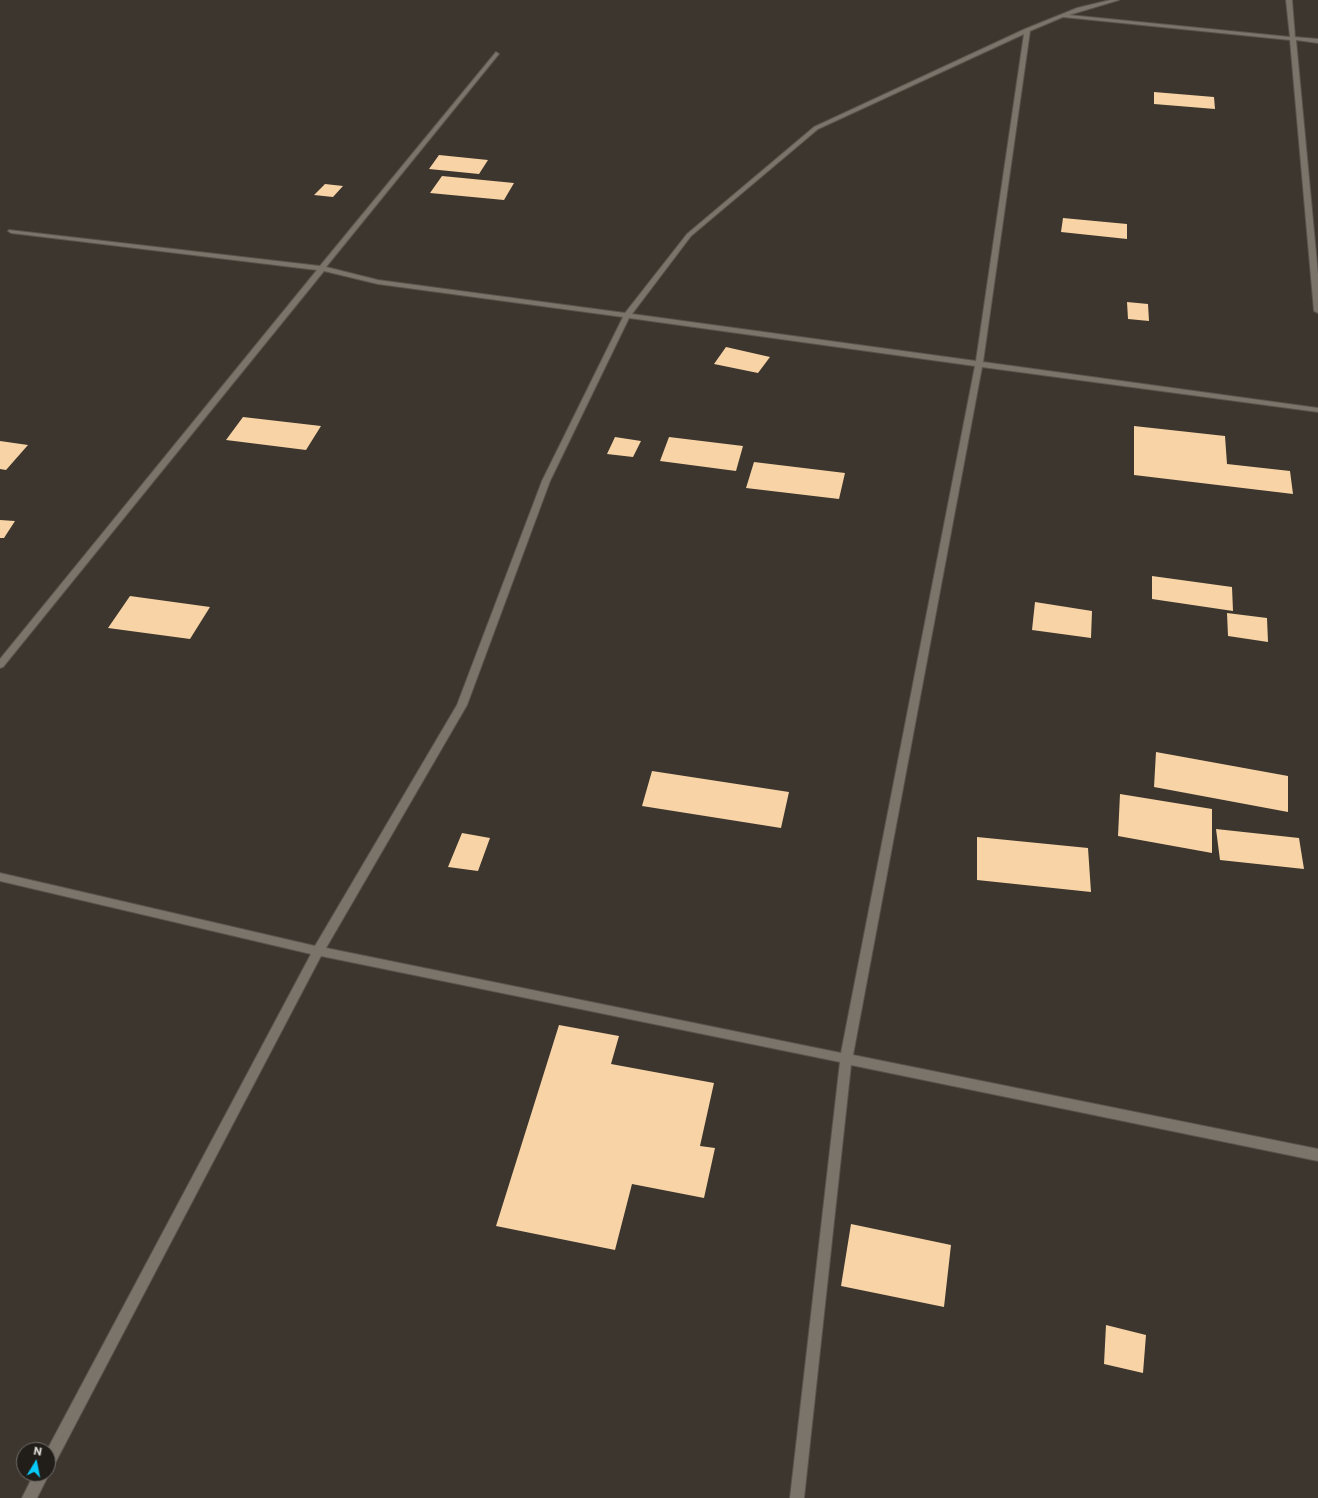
<!DOCTYPE html>
<html>
<head>
<meta charset="utf-8">
<style>
  body { margin:0 }
  #map { position:relative; width:1318px; height:1498px; overflow:hidden; background:#3c362e; font-family:Commissioner,sans-serif }
  canvas { display:block }
  .north { position:absolute; left:16px; top:1442px; width:40px; height:40px; box-sizing:border-box; background:#211e1a; border:1px solid #6f6b67; border-radius:50%; rotate:10deg; font-size:11px; font-weight:700; line-height:16px; text-align:center; color:#e3dfda }
  .north::after { content:''; display:block; margin:auto; width:14px; height:18px; background:#07cbf9; clip-path:polygon(50% 0,100% 100%,50% 72%,0 100%) }
</style>
</head>
<body>
<div id="map">
<canvas width="1318" height="1498"></canvas>
<div class="north">N</div>
</div>
<script>
const g = document.querySelector('canvas').getContext('2d');
g.lineJoin = 'round';
function fill(path, color) { g.fillStyle = color; g.fill(path, 'evenodd'); }
function strokePath(path, color, width, dash) { g.strokeStyle = color; g.lineWidth = width; g.lineCap = dash ? 'butt' : 'round'; g.setLineDash(dash || []); g.stroke(path); }
const building = new Path2D(`
  M1154,92L1214,97L1215,109L1154,104Z
  M439,155L488,160L479,174L429,169Z
  M442,176L514,183L504,200L430,193Z
  M325,184L343,186L333,197L314,195Z
  M1063,218L1127,224V239L1061,232Z
  M1127,302L1148,304L1149,321L1128,319Z
  M726,347L770,357L758,373L714,364Z
  M243,417L321,426L306,450L226,440Z
  M1134,426L1225,436L1227,464L1290,471L1293,494L1134,475Z
  M615,437L641,441L633,457L607,454Z
  M669,437L743,446L736,471L660,461Z
  M0,441L28,445L6,470L0,469Z
  M754,462L845,473L839,499L746,488Z
  M0,520L15,521L4,538H0Z
  M1152,576L1232,587L1233,611L1152,599Z
  M130,596L210,607L190,639L108,628Z
  M1035,602L1092,611L1091,638L1032,630Z
  M1227,613L1267,618L1268,642L1228,636Z
  M1156,752L1288,776V812L1154,787Z
  M652,771L789,792L781,828L642,806Z
  M1120,794L1212,809V853L1118,836Z
  M1216,829L1299,838L1304,869L1220,860Z
  M462,833L490,838L478,871L448,867Z
  M977,837L1088,848L1091,892L977,880Z
  M559,1025L619,1036L611,1064L714,1083L700,1146L715,1148L704,1198L632,1184L615,1250L496,1226Z
  M851,1224L951,1245L944,1307L841,1286Z
  M1106,1325L1146,1335L1143,1373L1104,1364Z`);
const minor = new Path2D(`
  M1110,0H1119L1069,15L1290,37L1286,0H1292L1295,37L1318,39V43L1296,40L1318,274V313L1314,311L1290,40L1063,17L1030,31L983,362L1318,408V412L982,367L853,1055L1318,1149V1161L851,1065L804,1498H790L840,1062L321,956L53,1467L48,1469V1450H47L311,954L0,881V873L315,946L457,705L542,481L623,317L378,284L324,271L3,667L0,668V659L317,270L11,233L8,231L9,230L320,266L496,52L499,54L498,55L326,267L378,280L625,313L687,234L814,127L1025,29L1077,8ZM1024,34L976,361L632,314L691,236L818,129ZM629,318L975,366L841,1053L326,948L467,705L550,481Z
  M48,1471L49,1474L37,1498H22L34,1474H48Z`);
fill(building, '#f7d3a6');
strokePath(minor, '#59534d', 2);
fill(minor, '#7b746b');
</script>
</body>
</html>
